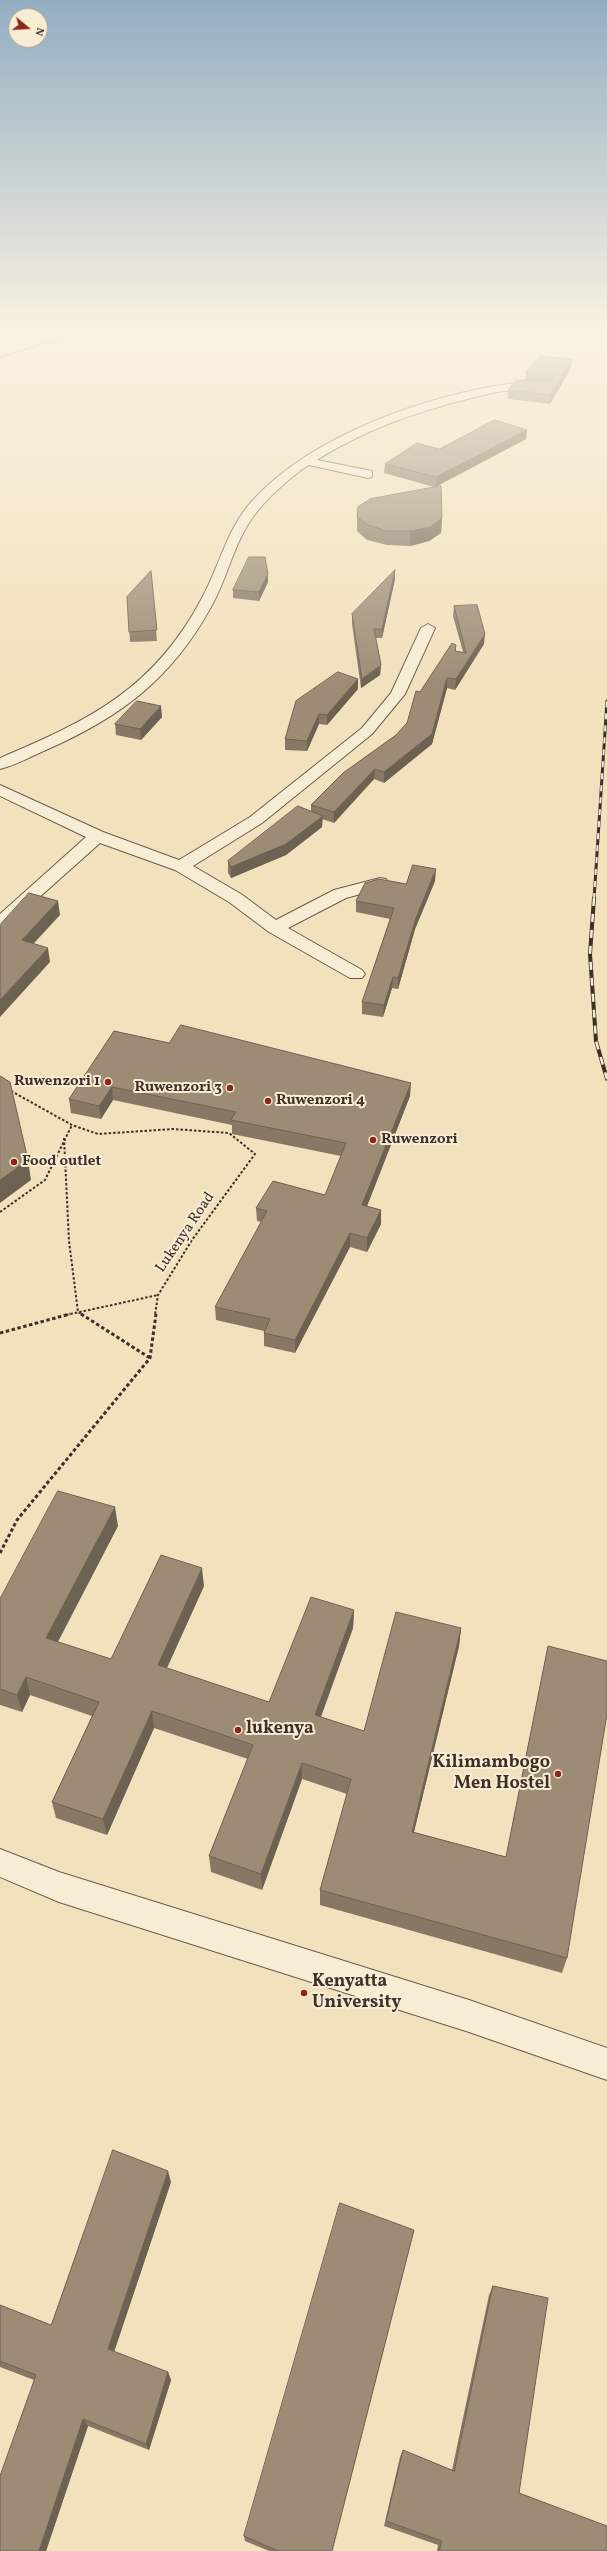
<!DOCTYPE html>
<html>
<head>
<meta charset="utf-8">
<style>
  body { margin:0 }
  #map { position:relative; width:607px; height:2551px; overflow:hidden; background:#f2e1bd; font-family:Vollkorn,serif }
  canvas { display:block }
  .north { position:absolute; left:8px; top:8px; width:40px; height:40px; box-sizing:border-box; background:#f7ecd4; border:1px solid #ada08f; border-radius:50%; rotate:108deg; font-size:11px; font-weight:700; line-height:16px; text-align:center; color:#3e2f28 }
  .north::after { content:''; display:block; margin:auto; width:14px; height:18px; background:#8f2418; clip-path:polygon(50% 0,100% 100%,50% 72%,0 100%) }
</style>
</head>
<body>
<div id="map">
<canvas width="607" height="2551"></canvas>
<div class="north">N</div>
</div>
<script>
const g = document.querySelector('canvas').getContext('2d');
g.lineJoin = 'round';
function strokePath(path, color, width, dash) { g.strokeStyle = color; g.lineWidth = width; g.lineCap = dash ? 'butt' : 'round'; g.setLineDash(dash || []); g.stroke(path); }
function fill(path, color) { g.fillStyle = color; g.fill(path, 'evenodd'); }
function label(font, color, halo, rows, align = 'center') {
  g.font = font + ' Vollkorn,serif'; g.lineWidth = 4; g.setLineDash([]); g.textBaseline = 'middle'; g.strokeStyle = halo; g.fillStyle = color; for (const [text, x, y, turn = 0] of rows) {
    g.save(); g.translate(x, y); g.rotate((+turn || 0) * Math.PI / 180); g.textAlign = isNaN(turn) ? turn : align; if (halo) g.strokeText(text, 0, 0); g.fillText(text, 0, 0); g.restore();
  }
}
const pathFar2 = new Path2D(`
  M0,357L91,329`);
const pathFar1 = new Path2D(`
  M11,1091L72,1125L98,1134L173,1129L229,1133L255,1154L192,1240L158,1295L155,1315
  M64,1138L69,1241L78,1312L83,1315
  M0,1212L45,1180L72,1125
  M66,1315L158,1295`);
const path = new Path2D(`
  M81,1314L150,1358
  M0,1333L70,1314
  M0,1553L17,1520L150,1358L156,1314`);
const minor = new Path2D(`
  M515,383H542L548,386C545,390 506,390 497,392C434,406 372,425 317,460L372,471V477L368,478L309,465L301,470C281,486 261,503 247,526C232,551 226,581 211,607C172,678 121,717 48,749C32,756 16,765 0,769V758C90,720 154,689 202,598C220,565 227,528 253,500C314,434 427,395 515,383Z
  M428,624L435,628L405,694L372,734L262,823L193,866L241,894L276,920L334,890L380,878L386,879L389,883L386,887L346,898L288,928L362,970L365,974L362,978H350L269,932L229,902L175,870L100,843L6,927L0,928V914L86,837L0,796V785L103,832L179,860L250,817L362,728L391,693L421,628Z
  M0,1849L59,1872L469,2000L607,2048V2080L469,2032L59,1902L0,1877Z`);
const railFar1 = new Path2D(`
  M594,899L607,701`);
const rail = new Path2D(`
  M594,898L590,954L596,1041L607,1079`);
const wall = new Path2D(`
  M572,359L571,368L550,404L508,399V390L525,380L526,372Z
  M526,439L437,486L442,518L441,533L429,541L410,546L387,545L367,540L357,531V517L434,487L384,473L385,464L439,449Z
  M151,571L157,641L130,642L127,597Z
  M268,574V582L259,601L233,598V590Z
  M395,579L382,638H376L381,665L380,675L361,688L352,624V614Z
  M454,606L484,644L455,690L447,688L432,744L384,783L374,779L334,823L322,819V827L286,855L231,878L228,873V861L311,811V805L396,735L407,723L420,692L456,645V651L463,652L453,616Z
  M358,679V689L327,725L319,724L307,751L285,750V739Z
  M162,717L141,740L116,735L115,724Z
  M435,881L415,929L398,989L392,988L383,1017L362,1014V1002L390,919L356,912V901L406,884Z
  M114,1031L410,1096L367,1206L381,1210V1224L367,1252L350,1247L295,1353L264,1346V1331L216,1320L215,1307L261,1222L257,1221L256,1208L325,1195L341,1156L232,1134V1125L113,1100L101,1119L71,1113L69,1099Z
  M118,1526L58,1642L111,1659L204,1586L167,1668L269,1702L354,1610L353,1628L321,1717L364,1731L461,1628L459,1646L414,1832L506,1857L548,1646L567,1958L562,1973L320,1905V1890L347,1794L302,1779L262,1890L211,1872L209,1856L248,1759L154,1728L107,1835L56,1818L52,1802L92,1716L30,1695L22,1712L0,1705V1599Z
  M171,2182L114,2352L168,2372L171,2380L149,2450L88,2426L46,2551H0L34,2380L0,2367V2305L51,2325Z
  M414,2230L332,2551H269L245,2541L244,2536Z
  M493,2286L519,2493L607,2551H437L438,2545L384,2526L400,2457L403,2450L452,2470L489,2295Z`);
const shadedWall = new Path2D(`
  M572,359L571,368L550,404L551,395Z
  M527,430L526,439L435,487L436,477Z
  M442,518L441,533L429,541L410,546V531Z
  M395,570V579L382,638V629Z
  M268,574V582L259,601V592Z
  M485,634L484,644L455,690L456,679Z
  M381,665L380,675L361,688L362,679Z
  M447,678V688L432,744L384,783V772Z
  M358,679V689L327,725V715Z
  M161,706L162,717L141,740L140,729Z
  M319,714V724L307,751V741Z
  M375,769L374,779L334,823V812Z
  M323,816L322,827L286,855L231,878V867Z
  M436,869L435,881L415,929L398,989V978L416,918Z
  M58,901L60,915L24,954L22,940Z
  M48,948L50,962L0,1017V1000Z
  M393,977L392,988L383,1017L384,1005Z
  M411,1083L410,1096L362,1219V1205Z
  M112,1087L113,1100L101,1119L99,1106Z
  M28,1160L31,1180L0,1203V1180Z
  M381,1210V1224L367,1252V1238Z
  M350,1233V1247L295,1353V1340Z
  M115,1507L118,1526L50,1656L46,1638Z
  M202,1568L204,1586L160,1683L158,1665Z
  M354,1610L353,1628L315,1732V1715Z
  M461,1628L459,1646L410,1848L412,1832Z
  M26,1677L30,1695L22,1712L17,1695Z
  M152,1711L154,1728L107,1835L103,1819Z
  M302,1763V1779L262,1890L261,1874Z
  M168,2171L171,2182L112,2358L108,2349Z
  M168,2372L171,2380L149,2450L146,2444Z
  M83,2419L88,2426L46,2551H39Z`);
const building = new Path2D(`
  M541,356L572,359L551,395L508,390L517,380L547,381L554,378V375L547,372H526Z
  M495,420L527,430L436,477L385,464L417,443L439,449Z
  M441,486L442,518L430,527L410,531H387L368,525L357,517L358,507L370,499Z
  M249,557H265L268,574L259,592L233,590Z
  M395,570L382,629H374L381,665L362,679L352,614Z
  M151,571L157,630L129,632L127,597Z
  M477,605L485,634L456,679L447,678L432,734L384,772L375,769L334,812L311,805L343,773L396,735L407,723L416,691L420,692L452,643L456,645L455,651L466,653L454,606Z
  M338,672L358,679L327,715L319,714L307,741L285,739L296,701Z
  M137,701L161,706L140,729L115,724Z
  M298,806L323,816L286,844L231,867L228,861Z
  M413,865L436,869L416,918L398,978L393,977L384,1005L362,1002L394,908L356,901L365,883L379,879L406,884Z
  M29,893L58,901L22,940L48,948L0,1000V925Z
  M181,1025L411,1083L362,1205L381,1210L367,1238L350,1233L295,1340L264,1333L270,1319L215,1307L267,1211L256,1208L273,1181L325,1195L346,1143L231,1120L236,1112L112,1087L99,1106L69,1099L114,1031L169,1043Z
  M0,1076L10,1082L28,1160L0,1180Z
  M58,1491L115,1507L46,1638L111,1659L161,1555L202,1568L158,1665L269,1702L311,1597L354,1610L315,1715L364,1731L396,1612L461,1628L412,1832L506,1857L548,1646L607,1661V1714L567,1958L320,1890L351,1779L302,1763L261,1874L209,1856L253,1745L152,1711L103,1819L52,1802L99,1702L26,1677L17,1695L0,1689V1599Z
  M113,2150L168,2171L108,2349L168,2372L146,2444L83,2419L39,2551H0V2476L36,2375L0,2361V2305L51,2325Z
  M340,2203L414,2230L332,2551H278L244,2536Z
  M493,2286L548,2298L519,2493L607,2526V2551H439L442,2541L386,2521L403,2450L454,2471Z`);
const markers = [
  [108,1082,4,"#8f2418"],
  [230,1088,4,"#8f2418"],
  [268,1101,4,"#8f2418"],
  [373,1140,4,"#8f2418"],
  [14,1162,4,"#8f2418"],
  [238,1730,4,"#8f2418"],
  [558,1774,4,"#8f2418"],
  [304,1993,4,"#8f2418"]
];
const poiNames = [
  ["Ruwenzori 1",100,1082,"right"],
  ["Ruwenzori 3",222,1088,"right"],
  ["Ruwenzori 4",276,1101],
  ["Ruwenzori",381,1140],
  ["Food outlet",22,1162]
];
const streetNames = [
  ["Lukenya Road",186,1233,-56]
];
const nearPoinames = [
  ["lukenya",246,1730],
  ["Kilimambogo",550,1764,"right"],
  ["Men Hostel",550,1785,"right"],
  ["Kenyatta",312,1983],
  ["University",312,2004]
];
strokePath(minor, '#6b5c4d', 2);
strokePath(pathFar2, '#3e2f28', 1.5, [1.5, 1]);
strokePath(pathFar1, '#3e2f28', 2, [2.5, 2]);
strokePath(path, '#3e2f28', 3, [3.5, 2.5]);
fill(minor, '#f7ecd4');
strokePath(railFar1, '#3e2f28', 3);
strokePath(rail, '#3e2f28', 4);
strokePath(railFar1, '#f7ecd4', 2, [6]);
strokePath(rail, '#f7ecd4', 2.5, [8]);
fill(wall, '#867865');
fill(shadedWall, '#6d6252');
fill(building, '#9c8c75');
strokePath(building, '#6d6252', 1);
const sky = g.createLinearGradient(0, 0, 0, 686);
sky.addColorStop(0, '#93aec2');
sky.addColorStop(0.48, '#f9f2e1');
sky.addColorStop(1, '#f9f2e100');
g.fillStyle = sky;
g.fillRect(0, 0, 607, 686);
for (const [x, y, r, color] of markers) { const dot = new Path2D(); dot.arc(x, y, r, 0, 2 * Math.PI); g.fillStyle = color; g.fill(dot); strokePath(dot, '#f7ecd4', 1.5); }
label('bold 15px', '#3e2f28', '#f7ecd4', poiNames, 'left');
label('15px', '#3e2f28', '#f7ecd4', streetNames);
label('bold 18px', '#3e2f28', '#f7ecd4', nearPoinames, 'left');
</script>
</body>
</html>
